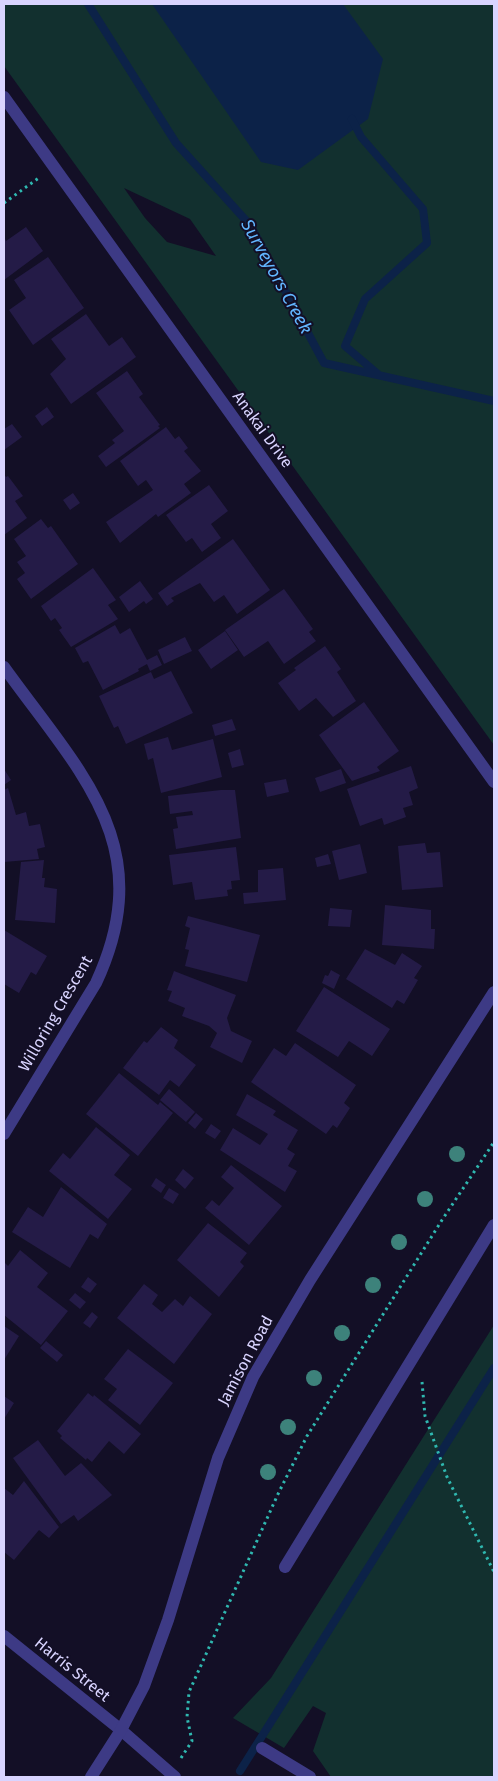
<!DOCTYPE html>
<html>
<head>
<meta charset="utf-8">
<style>
  body { margin:0 }
  #map { position:relative; width:498px; height:1781px; overflow:hidden; background:#130f26; font-family:"Fira Sans",sans-serif }
  canvas { display:block }
  .frame { position:absolute; inset:0; border:5px solid #d9d4ff; pointer-events:none }
</style>
</head>
<body>
<div id="map">
<canvas width="498" height="1781"></canvas>
<div class="frame"></div>
</div>
<script>
const g = document.querySelector('canvas').getContext('2d');
g.lineJoin = 'round';
function fill(path, color) { g.fillStyle = color; g.fill(path, 'evenodd'); }
function strokePath(path, color, width, dash) { g.strokeStyle = color; g.lineWidth = width; g.lineCap = dash ? 'butt' : 'round'; g.setLineDash(dash || []); g.stroke(path); }
function label(font, color, halo, rows, align = 'center') {
  g.font = font + ' "Fira Sans",sans-serif'; g.lineWidth = 4; g.setLineDash([]); g.textBaseline = 'middle'; g.strokeStyle = halo; g.fillStyle = color; for (const [text, x, y, turn = 0] of rows) {
    g.save(); g.translate(x, y); g.rotate((+turn || 0) * Math.PI / 180); g.textAlign = isNaN(turn) ? turn : align; if (halo) g.strokeText(text, 0, 0); g.fillText(text, 0, 0); g.restore();
  }
}
const green = new Path2D(`
  M4,4H494V745L4,66ZM124,188L190,219L216,256L167,242L145,218Z
  M494,1325V1777H331L313,1751L326,1713L313,1706L284,1748L233,1718L271,1678Z`);
const water = new Path2D(`
  M152,4H343L383,59L368,119L298,170L261,162Z`);
const stream = new Path2D(`
  M88,4L176,143L250,225L324,363L494,401
  M352,119L361,137L423,209L427,243L365,299L345,346L379,375
  M240,1771L494,1368`);
const building = new Path2D(`
  M26,227L43,251L4,280V237L6,241Z
  M48,257L84,308L33,345L9,310L26,298L14,280Z
  M86,314L109,346L122,337L136,357L71,404L50,374L66,359L51,339Z
  M127,371L143,394L139,397L160,425L158,426L160,428L106,467L98,456L115,443L112,440L124,431L96,393Z
  M47,407L54,417L42,426L35,416Z
  M12,424L22,437L4,450V429Z
  M166,427L175,439L179,436L188,448L184,451L201,471L184,484L191,493L158,517L156,514L120,543L106,522L153,490L146,480L138,486L120,461Z
  M4,474L6,477L8,476L23,496L15,501L27,518L4,535Z
  M209,485L228,511L211,524L221,538L202,552L192,538L186,542L166,515Z
  M73,493L80,503L70,510L63,500Z
  M41,519L48,528L51,526L78,564L31,599L17,579L25,573L17,562L26,556L14,539Z
  M233,539L270,590L237,614L224,595L214,602L200,583L171,598L174,601L167,606L158,593Z
  M93,568L116,600L108,605L118,619L71,647L59,630L62,628L55,618L51,621L41,606Z
  M140,581L153,599L146,604L144,601L129,612L119,597Z
  M284,589L313,629L309,632L316,641L284,664L268,641L244,657L225,630Z
  M115,625L120,634L130,628L147,660L157,655L162,665L150,671L147,664L138,669L139,671L103,690L88,661L83,663L75,648Z
  M225,631L238,650L211,669L198,650Z
  M185,637L192,651L164,664L158,650Z
  M325,646L341,669L337,672L356,701L333,717L316,698L299,711L278,683L296,670L294,668Z
  M171,671L193,713L126,744L118,726L114,728L99,696L151,672L154,679Z
  M364,702L399,751L377,767L380,771L352,781L319,735Z
  M232,719L236,730L215,736L212,725Z
  M168,737L172,750L213,739L222,777L161,793L153,758L148,760L144,744Z
  M240,749L244,765L232,768L228,753Z
  M411,766L418,788L409,792L413,805L403,808L406,817L384,825L382,818L360,826L347,789Z
  M4,769L11,780L4,785Z
  M341,769L346,783L320,792L315,778Z
  M286,779L289,792L267,797L264,783Z
  M8,788L16,815L26,812L29,826L40,824L45,847L37,849L39,859L4,862V790Z
  M221,790H235L241,838L176,849L173,829L178,828L176,817L193,815L192,811L170,814L168,796Z
  M425,843L427,853L440,852L443,887L402,890L398,846Z
  M360,844L367,873L339,880L332,851Z
  M236,847L240,880L231,881L232,889L227,890L228,896L195,900L192,882L173,885L169,855Z
  M328,854L331,864L317,867L315,858Z
  M44,860L42,878H45L44,887L57,889L55,923L15,920L21,862Z
  M283,868L286,900L244,904L243,893L258,892V870Z
  M385,905L431,910V929H435L434,949L382,945Z
  M330,908L352,910L350,927L328,926Z
  M188,916L260,935L247,982L185,966L189,950L185,949L190,928L185,926Z
  M4,930L47,956L36,975L31,972L19,993L4,984Z
  M365,949L395,965L402,953L422,966L414,978L418,980L404,1004L397,1000L392,1008L346,979Z
  M331,970L340,975L334,989L322,983L325,975L328,976Z
  M174,971L236,995L227,1018L231,1031L252,1041L242,1063L210,1047L217,1033L209,1026L182,1016L185,1008L168,1001L172,991L167,990Z
  M324,987L390,1029L372,1056L349,1041L338,1057L296,1031Z
  M161,1027L178,1040L174,1048L196,1065L179,1087L170,1080L159,1095L123,1068L144,1041L147,1043Z
  M295,1043L356,1085L344,1103L350,1108L337,1128L333,1125L326,1134L251,1082L274,1048L286,1056Z
  M119,1073L158,1105L160,1102L173,1113L138,1156L86,1114Z
  M169,1089L195,1112L186,1122L160,1100Z
  M247,1094L276,1111L273,1115L298,1130L287,1149L295,1154L288,1166L297,1171L285,1192L220,1150L233,1128L260,1145L268,1134L236,1115Z
  M196,1113L203,1119L195,1129L188,1123Z
  M211,1124L221,1131L215,1139L205,1133Z
  M96,1127L130,1155L114,1175L132,1189L108,1219L49,1171L63,1153L70,1159Z
  M231,1165L282,1206L249,1245L205,1208L212,1200L219,1206L234,1188L221,1177Z
  M183,1169L194,1178L185,1189L175,1180Z
  M156,1178L166,1185L161,1193L151,1186Z
  M61,1187L107,1224L98,1239L90,1234L70,1268L12,1232L28,1207L43,1217Z
  M169,1188L179,1194L173,1204L163,1198Z
  M208,1223L247,1253L240,1262L244,1266L219,1297L177,1260Z
  M20,1250L48,1273L37,1287L68,1311L41,1345L4,1315V1262L8,1266Z
  M88,1277L97,1284L90,1293L81,1287Z
  M144,1284L158,1295L152,1304L162,1312L175,1299L183,1306L190,1296L212,1314L174,1364L117,1318Z
  M75,1293L86,1302L80,1309L69,1300Z
  M92,1312L98,1317L90,1328L83,1323Z
  M4,1326L19,1336L4,1360Z
  M46,1341L63,1355L57,1362L40,1348Z
  M128,1349L173,1383L140,1425L108,1400L117,1389L104,1379Z
  M88,1393L93,1397L94,1395L141,1434L124,1454L109,1441L92,1462L87,1458L86,1460L60,1438L62,1436L57,1431Z
  M4,1396L14,1403L4,1419Z
  M38,1440L65,1476L81,1463L112,1495L78,1521L74,1515L61,1524L13,1458Z
  M24,1481L59,1527L49,1538L39,1530L14,1560L4,1552V1488L13,1495Z`);
const path = new Path2D(`
  M4,203L40,177
  M422,1382L425,1416L447,1477L494,1572
  M181,1758L192,1741L187,1717L189,1692L278,1494L307,1436L442,1220L494,1142`);
const service = new Path2D(`
  M285,1567L494,1225
  M262,1748L310,1777`);
const minor = new Path2D(`
  M4,97L494,782
  M4,667C80,773 160,845 96,983L4,1134
  M4,1636L121,1730L175,1777`);
const tertiary = new Path2D(`
  M91,1777L121,1730L144,1686L168,1620L218,1458L253,1377L310,1280L494,992`);
const trees = [
  [457,1154],
  [425,1199],
  [399,1242],
  [373,1285],
  [342,1333],
  [314,1378],
  [288,1427],
  [268,1472]
];
const streetNames = [
  ["Anakai Drive",262,430,54],
  ["Willoring Crescent",56,1014,-60],
  ["Jamison Road",246,1361,-62],
  ["Harris Street",72,1670,39]
];
const waterNames = [
  ["Surveyors Creek",276,277,61]
];
fill(green, '#12302f');
fill(water, '#0c2248');
strokePath(stream, '#0c2248', 8);
fill(building, '#241b47');
strokePath(path, '#2fb8b0', 3, [2.5, 4]);
strokePath(service, '#3d3a85', 12);
strokePath(minor, '#3d3a85', 12);
strokePath(tertiary, '#3d3a85', 12);
g.fillStyle = '#3d827b';
for (const [x, y] of trees) { g.beginPath(); g.arc(x, y, 8, 0, 2 * Math.PI); g.fill(); }
label('16px', '#d9d4ff', '#130f26', streetNames);
label('italic 18px', '#62b6ff', '#130f26', waterNames);
</script>
</body>
</html>
